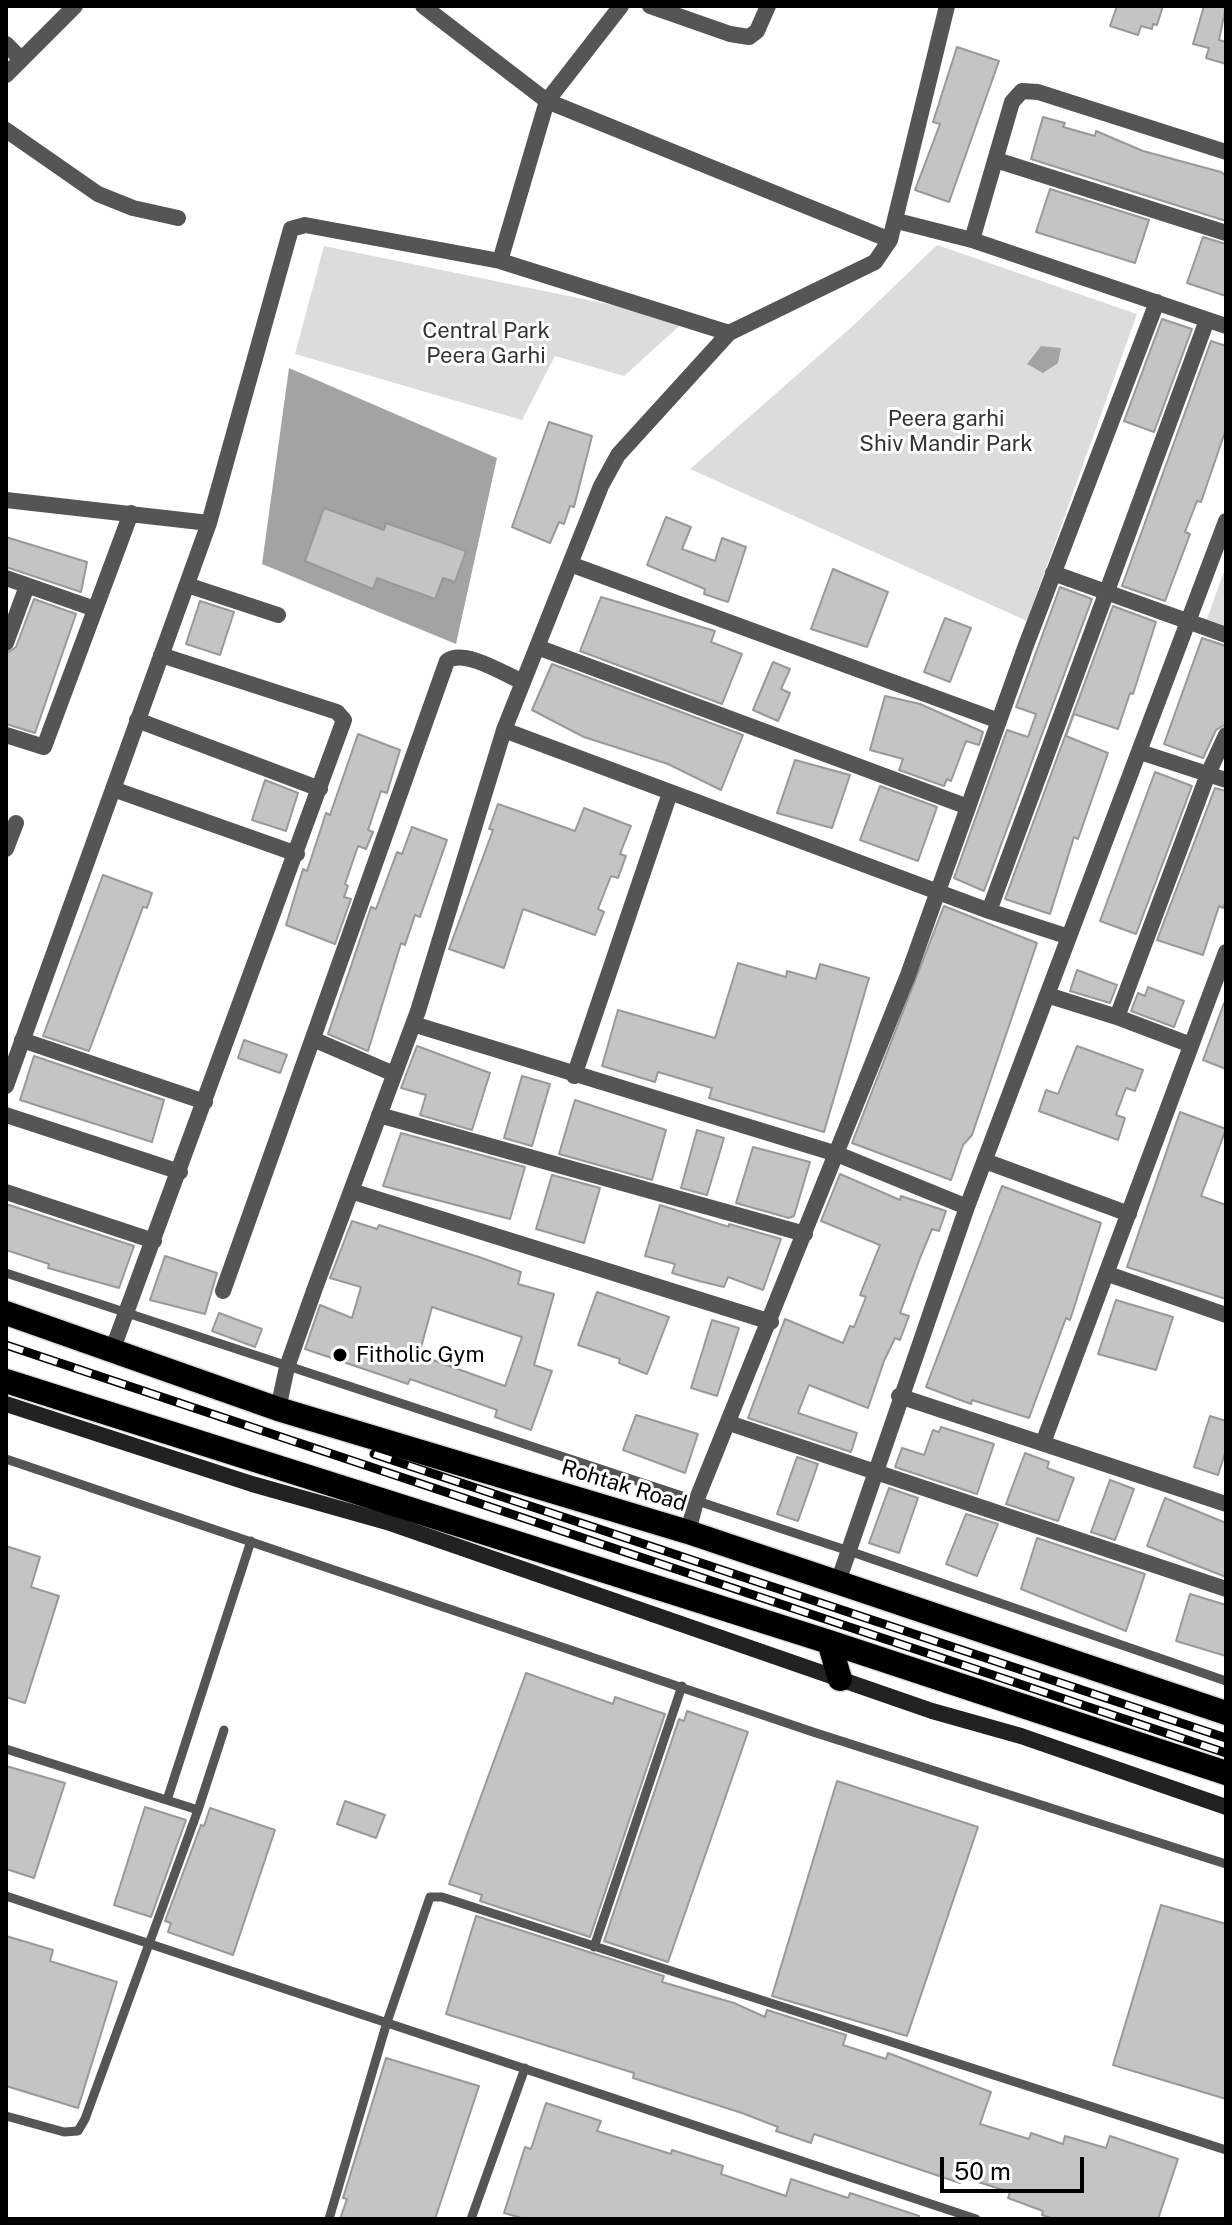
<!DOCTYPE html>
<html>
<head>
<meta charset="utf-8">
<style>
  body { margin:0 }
  #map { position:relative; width:1232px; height:2225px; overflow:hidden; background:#fff; font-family:"Public Sans",sans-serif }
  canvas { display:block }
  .frame { position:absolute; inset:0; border:8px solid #000; pointer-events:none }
  .scale { position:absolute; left:940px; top:2157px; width:144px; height:36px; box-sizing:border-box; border:4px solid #000; border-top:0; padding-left:10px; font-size:24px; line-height:28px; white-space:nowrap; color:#000; -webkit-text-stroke:6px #fff; paint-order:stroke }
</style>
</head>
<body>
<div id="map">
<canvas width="1232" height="2225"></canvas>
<div class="frame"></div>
<div class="scale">50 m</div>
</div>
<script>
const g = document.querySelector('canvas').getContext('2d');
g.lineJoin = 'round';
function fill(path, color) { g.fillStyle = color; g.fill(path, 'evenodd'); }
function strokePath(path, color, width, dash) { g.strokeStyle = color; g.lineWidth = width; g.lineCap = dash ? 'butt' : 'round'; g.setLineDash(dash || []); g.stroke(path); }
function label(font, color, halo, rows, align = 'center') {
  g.font = font + ' "Public Sans",sans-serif'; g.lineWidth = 6; g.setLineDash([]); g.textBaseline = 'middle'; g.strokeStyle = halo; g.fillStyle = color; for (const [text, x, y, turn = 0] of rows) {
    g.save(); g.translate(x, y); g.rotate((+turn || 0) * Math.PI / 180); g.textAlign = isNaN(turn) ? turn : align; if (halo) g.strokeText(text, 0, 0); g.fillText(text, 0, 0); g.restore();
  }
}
const green = new Path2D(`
  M937,245L1137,314L1027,621L690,469L855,324Z
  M324,246L686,320L624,376L555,356L522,420L295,354Z
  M1226,566V638L1203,630Z`);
const water = new Path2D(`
  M1041,346L1061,348L1058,363L1043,373L1027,364Z
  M289,368L497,458L456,644L262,564Z`);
const building = new Path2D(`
  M1117,6H1163L1157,25L1153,24L1152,29L1141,26L1138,35L1110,26Z
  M1204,6H1226L1219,40L1226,42V64L1206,58L1209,48L1193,44Z
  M957,47L999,61L949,202L915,190L940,124L933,122Z
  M1043,117L1065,123L1063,127L1095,136L1096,131L1143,151L1221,172L1226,176V221L1031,159Z
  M1050,189L1149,220L1135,263L1036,232Z
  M1203,237L1226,244V296L1187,283Z
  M1162,319L1192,329L1154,432L1124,421Z
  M1211,341L1226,346V429L1201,502L1197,501L1185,532L1190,534L1165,601L1122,586Z
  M549,422L592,436L574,507L570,506L564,524L559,522L550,543L512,527Z
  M324,508L384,530L386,523L466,551L455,582L443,578L435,599L377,578L373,589L305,561Z
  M666,517L691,527L682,549L715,561L722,538L746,547L728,602L704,594L705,589L647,565Z
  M6,537L87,562L81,592L6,567Z
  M833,569L888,592L867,647L811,629Z
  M1060,587L1092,599L984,891L954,878L1007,730L1028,737L1036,714L1016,707Z
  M601,597L715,631L711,642L742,654L722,704L580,651Z
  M34,599L76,614L35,733L6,724V654L16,647Z
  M200,601L234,612L220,655L186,644Z
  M1113,606L1156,622L1133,694L1130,693L1118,729L1074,714L1066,736L1108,753L1078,839L1074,837L1050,914L1005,899Z
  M945,618L971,628L950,682L924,672Z
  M1202,638L1226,646V724L1216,730L1203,758L1164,744Z
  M773,662L790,669L781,689L790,693L778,721L753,710Z
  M552,664L743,735L721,790L668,764L584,737L532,710Z
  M885,696L920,704L983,732L979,745L966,741L951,781L947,779L944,786L899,770L903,759L870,750Z
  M358,734L400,750L387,793L381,791L368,830L373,832L366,849L358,846L345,884L348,886L344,897L351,899L335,944L286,925L303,869L307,871L326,813L330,815Z
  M795,760L850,775L832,828L777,813Z
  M1155,772L1192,786L1136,934L1100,921Z
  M265,780L298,793L286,831L252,820Z
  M880,786L937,807L918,861L860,840Z
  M1215,788L1226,791V900L1223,908L1219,906L1203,955L1157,940Z
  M498,804L575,831L584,808L631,826L620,854L626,856L618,878L611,876L598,909L604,912L595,935L523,909L504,968L449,949L493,830L489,829Z
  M412,827L447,840L420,917L415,915L405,945L401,943L368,1051L328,1034L371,907L376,909L397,852L402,854Z
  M103,875L152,893L147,908L143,907L89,1051L43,1036Z
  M944,906L1037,943L972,1135L963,1145L951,1180L852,1143Z
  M738,963L786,977L787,971L816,979L820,964L869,978L824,1132L709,1098L712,1088L658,1072L655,1082L602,1066L618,1010L715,1038Z
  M1077,970L1117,985L1110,1003L1070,991Z
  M1148,987L1184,1001L1174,1027L1131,1011L1138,993L1145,996Z
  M1224,1003L1226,1004V1069L1203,1060Z
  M244,1040L287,1055L280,1073L238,1058Z
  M417,1046L490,1073L472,1130L420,1115L426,1095L401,1088Z
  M1077,1046L1143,1070L1135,1091L1126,1088L1116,1115L1125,1118L1118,1140L1039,1111L1046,1090L1058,1094Z
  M34,1056L164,1100L152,1142L20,1100Z
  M522,1076L550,1084L532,1146L504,1138Z
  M575,1100L666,1130L652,1180L559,1154Z
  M1180,1112L1226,1129L1201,1196L1226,1205V1299L1127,1267Z
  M697,1130L724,1138L707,1195L681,1188Z
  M401,1133L525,1167L510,1219L383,1186Z
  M753,1147L810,1162L794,1216L789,1218L736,1203Z
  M840,1174L900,1200L901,1196L946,1211L939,1231L932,1229L920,1258L900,1313L909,1316L900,1340L895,1338L884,1361L868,1408L809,1385L798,1413L857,1433L851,1452L748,1418L785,1319L843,1343L850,1326L854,1327L866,1297L860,1295L880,1245L821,1221Z
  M552,1175L600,1188L584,1243L536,1229Z
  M1002,1186L1101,1223L1070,1320L1066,1318L1029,1418L972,1400L971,1404L926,1387Z
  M6,1204L134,1246L119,1288L48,1268L49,1264L6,1250Z
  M660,1205L729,1227V1224L781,1239L763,1290L728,1277L724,1287L699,1281L672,1273L675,1264L645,1256Z
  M352,1221L377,1229L379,1225L479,1257L521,1272L518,1284L554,1294L534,1365L552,1371L531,1430L495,1417L497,1410L410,1379L408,1384L305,1349L320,1305L352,1318L361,1287L330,1278ZM432,1307L522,1337L505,1386L419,1355Z
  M165,1256L217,1273L205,1314L150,1300Z
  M597,1292L669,1317L647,1374L619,1363L620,1359L578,1345Z
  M1116,1300L1173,1317L1156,1370L1098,1354Z
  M219,1313L262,1329L255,1347L212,1331Z
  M712,1320L739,1328L717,1396L691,1388Z
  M636,1415L698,1434L685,1473L623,1450Z
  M1210,1416L1226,1421V1450L1218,1475L1194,1467Z
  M941,1427L994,1444L977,1494L895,1467L902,1448L924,1455L933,1430L939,1432Z
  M1025,1453L1049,1462L1047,1468L1074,1478L1058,1521L1006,1504Z
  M797,1457L818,1464L798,1521L777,1514Z
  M1110,1480L1134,1489L1115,1540L1091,1532Z
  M889,1488L918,1498L899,1553L869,1543Z
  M1165,1498L1226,1523V1577L1147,1546Z
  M966,1514L998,1524L977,1576L946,1564Z
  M1037,1538L1145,1574L1126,1631L1021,1589Z
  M6,1546L40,1557L31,1587L59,1596L25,1703L6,1697Z
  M1190,1594L1226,1605V1656L1176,1641Z
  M526,1673L613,1704L615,1697L665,1714L590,1937L480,1901L482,1895L449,1884Z
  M687,1711L748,1732L668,1962L604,1941L679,1719L684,1721Z
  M6,1766L65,1783L34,1878L6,1869Z
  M837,1781L978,1827L907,2036L772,1996Z
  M345,1801L385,1815L376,1838L337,1824Z
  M145,1807L186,1820L151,1917L114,1905Z
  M210,1808L275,1830L233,1955L168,1932L171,1923L165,1921L201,1825L204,1826Z
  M1161,1905L1226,1924V2099L1113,2065Z
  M476,1916L664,1976L662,1982L734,2003L765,2017L767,2010L846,2035L843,2045L886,2059L888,2053L991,2092L980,2124L1029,2139L1031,2133L1063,2144L1065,2136L1106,2148L1110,2136L1178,2159L1158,2219H1054L1042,2215L1043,2211L1008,2198L1010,2192L962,2177L960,2183L814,2134L811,2143L776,2131L778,2127L742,2113L633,2078L634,2073L446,2014Z
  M6,1936L53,1950L50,1961L117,1982L78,2108L6,2086Z
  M386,2058L479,2086L435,2219H340L347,2199L343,2198Z
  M546,2103L601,2121L597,2131L671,2154L672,2150L723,2166L721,2174L786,2196L791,2179L848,2198L850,2193L919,2216V2219H525L504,2213L525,2147L531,2149Z`);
const lane = new Path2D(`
  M6,1273L849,1551L1226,1681
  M6,1459L813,1732L1226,1864
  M6,1749L198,1810
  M167,1800L251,1541
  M6,1896L976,2219
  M594,1947L682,1686
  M6,2116L64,2132L78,2131L85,2119L198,1810L224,1730
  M329,2219L387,2022L430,1897H442L1226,2150
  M471,2219L525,2068`);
const street = new Path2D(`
  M423,6L547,101L890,240
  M650,6L730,34L749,37L757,31L768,6
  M6,44L21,59
  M6,75L75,6
  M6,130L98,194L133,208L178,218
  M996,160L1226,233
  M897,221L972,240L1226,326
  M972,240L1012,102L1022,91L1038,92L1226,152
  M500,261L547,101L621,6
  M6,500L209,523
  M570,564L999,721
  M1053,573L1226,635
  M6,578L95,609
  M187,585L278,615
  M6,643L27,586
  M537,647L968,807
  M137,720L320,789
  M504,730L989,911L1069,937
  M6,735L44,747L131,513
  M1140,752L1226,780
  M113,789L297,854
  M6,849L16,823
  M989,911L1207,320
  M1047,995L1117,1017L1208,774L1226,735
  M1117,1017L1191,1045
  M413,1024L837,1154L967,1207
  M22,1040L205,1102
  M315,1040L394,1074
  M574,1076L670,793
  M6,1086L209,523L291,229L305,225L500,261L729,333L875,262L890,240L947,6
  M6,1115L180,1172
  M379,1115L805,1234
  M985,1161L1129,1214
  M351,1191L771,1322
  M6,1192L154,1241
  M1108,1274L1226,1315
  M223,1291L447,661C464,648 504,674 523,682
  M112,1351L344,720L337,712L161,655
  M899,1396L1226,1504
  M278,1409L287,1367L315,1288L418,1011L504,730L601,486L618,455L729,333
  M729,1423L1226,1589
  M1043,1443L1226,952
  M688,1532L696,1501L908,975L1025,648L1157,302
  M838,1582L967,1207L1226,521`);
const secondary = new Path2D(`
  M6,1404L252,1484L387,1522L932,1711L1021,1736L1226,1807`);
const highway = new Path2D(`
  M6,1313L278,1409L688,1532L1226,1713
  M6,1381L829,1642L1226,1773
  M829,1642L840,1679`);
const rail = new Path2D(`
  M6,1345L1226,1753
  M374,1454L1226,1738`);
const markers = [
  [340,1355,8,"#000"]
];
const parkNames = [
  ["Central Park",486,331],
  ["Peera Garhi",486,356],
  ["Peera garhi",946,419],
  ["Shiv Mandir Park",946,444]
];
const poiNames = [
  ["Fitholic Gym",356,1355]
];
const streetNames = [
  ["Rohtak Road",624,1486,17]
];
fill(green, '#dcdcdc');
fill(water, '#a3a3a3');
fill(building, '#c4c4c4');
strokePath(building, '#999', 2);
strokePath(highway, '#dbdbdb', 27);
strokePath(lane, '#555', 9);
strokePath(street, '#555', 16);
strokePath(secondary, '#222', 16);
strokePath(highway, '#000', 24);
strokePath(rail, '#000', 9);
strokePath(rail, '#fff', 6, [18]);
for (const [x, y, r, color] of markers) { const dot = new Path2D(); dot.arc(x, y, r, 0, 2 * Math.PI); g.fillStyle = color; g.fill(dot); strokePath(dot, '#fff', 3); }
label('22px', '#333', '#fff', parkNames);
label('22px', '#000', '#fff', poiNames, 'left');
label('22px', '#000', '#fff', streetNames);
</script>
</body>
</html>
